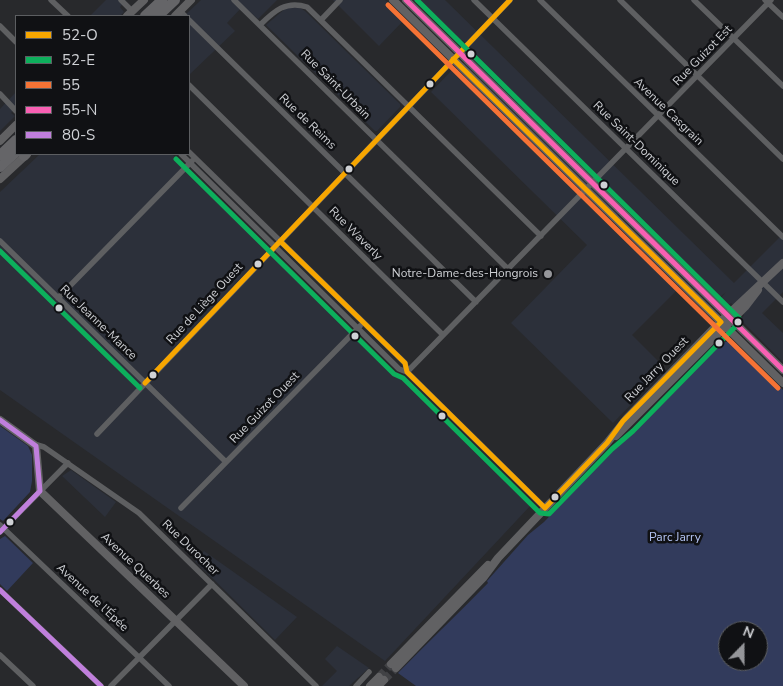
<!DOCTYPE html>
<html>
<head>
<meta charset="utf-8">
<style>
  body { margin:0 }
  #map { position:relative; width:783px; height:686px; overflow:hidden; background:#28292c; font-family:"Nunito Sans",sans-serif }
  canvas { display:block }
  .legend { position:absolute; left:15px; top:15px; width:175px; height:140px; box-sizing:border-box; background:#101114; border:1px solid #5c5e61; margin:0; padding:6px 9px; list-style:none; font-size:15px; color:#cfd1d5 }
  .legend li { display:flex; align-items:center; gap:10px; height:25px }
  .legend b { width:25px; border:1px solid #5c5e61 }
  .north { position:absolute; left:718px; top:621px; width:50px; height:50px; box-sizing:border-box; background:#101114; border:1px solid #5c5e61; border-radius:50%; rotate:22deg; font-size:14px; font-weight:700; line-height:20px; text-align:center; color:#cfd1d5 }
  .north::after { content:''; display:block; margin:auto; width:18px; height:22px; background:#95969a; clip-path:polygon(50% 0,100% 100%,50% 72%,0 100%) }
</style>
</head>
<body>
<div id="map">
<canvas width="783" height="686"></canvas>
<ul class="legend">
<li><b style="height:6px;background:#f7a600"></b>52-O</li>
<li><b style="height:6px;background:#0daf5c"></b>52-E</li>
<li><b style="height:6px;background:#f57335"></b>55</li>
<li><b style="height:6px;background:#f860b3"></b>55-N</li>
<li><b style="height:6px;background:#c07fdc"></b>80-S</li>
</ul>
<div class="north">N</div>
</div>
<script>
const g = document.querySelector('canvas').getContext('2d');
g.lineJoin = 'round';
function fill(path, color) { g.fillStyle = color; g.fill(path, 'evenodd'); }
function strokePath(path, color, width, dash) { g.strokeStyle = color; g.lineWidth = width; g.lineCap = dash ? 'butt' : 'round'; g.setLineDash(dash || []); g.stroke(path); }
function label(font, color, halo, rows, align = 'center') {
  g.font = font + ' "Nunito Sans",sans-serif'; g.lineWidth = 5; g.setLineDash([]); g.textBaseline = 'middle'; g.strokeStyle = halo; g.fillStyle = color; for (const [text, x, y, turn = 0] of rows) {
    g.save(); g.translate(x, y); g.rotate((+turn || 0) * Math.PI / 180); g.textAlign = isNaN(turn) ? turn : align; if (halo) g.strokeText(text, 0, 0); g.fillText(text, 0, 0); g.restore();
  }
}
const built = new Path2D(`
  M106,0H126L120,7L124,12L120,16H90Z
  M201,0H277L258,19L243,6L227,23L235,31L189,75V16H184Z
  M333,0H385L405,19L379,46Z
  M413,0H445L734,283L783,234V292L762,313L783,333V362L741,320L744,315L731,303L726,307L719,300L726,292L718,299L625,207L611,222L679,288L632,335L666,369L613,423L511,323L587,245L431,92L452,70H456L470,56L469,54L473,49L462,40L458,44Z
  M287,7L300,8L305,11L400,104V107L377,131H375L266,25Z
  M16,92V107L11,113L15,116L0,131V109Z
  M40,154H172L531,505L385,661L0,390V192Z
  M71,470L116,502L105,517L62,476Z
  M204,551L297,617L275,640L195,561Z
  M337,646L369,668L349,686H322L337,671L325,659Z`);
const green = new Path2D(`
  M733,341L783,390V686H416L398,673C428,642 458,614 488,583L487,581L528,535L544,522L716,343ZM728,631H758V661H728Z
  M0,426L28,446L32,455V481L30,492L3,521L0,519Z
  M5,536L33,563L7,591L0,584V539Z`);
const secondaryTunnel = new Path2D(`
  M379,677L391,664
  M384,680L396,668`);
const street = new Path2D(`
  M51,0L68,16
  M121,0L132,11
  M234,0L508,269
  M474,0L783,302
  M540,0L783,237
  M620,0L783,159
  M694,0L783,86
  M765,0L783,17
  M180,11L185,16
  M189,20L476,302
  M321,20L340,0
  M260,25C274,11 286,0 307,7L541,236
  M0,26L16,42
  M189,85L443,335
  M0,94L16,111
  M189,152L405,363L407,372
  M181,154L399,369L407,372L545,508
  M0,241L226,462
  M58,298L192,161
  M407,372L771,0
  M97,434L510,0
  M34,444L44,447L139,513L316,686
  M181,508L360,326
  M0,525L169,686
  M0,532L68,463
  M0,590L101,686
  M0,655L33,686
  M111,686L212,584
  M356,686L369,672`);
const secondary = new Path2D(`
  M393,0L783,383
  M406,0L783,370
  M127,16L144,0
  M175,16L191,0
  M0,141L16,125
  M0,179L27,154
  M0,420L36,446L40,491L244,686
  M616,436L745,307L758,290
  M391,664L488,565
  M396,668L483,578L498,558L607,443L627,418L717,325L783,263
  M370,686L379,677
  M378,686L384,680`);
const highway = new Path2D(`
  M145,16L162,0
  M158,16L175,0
  M0,155L16,140
  M24,156L26,154
  M0,167L16,152`);
const bus1 = new Path2D(`
  M280,241L405,363L407,372L545,508L607,443L623,421L721,322L453,59
  M145,383L510,0`);
const bus2 = new Path2D(`
  M176,159L394,374L403,378L540,513L549,514L612,449L633,431L737,325L739,318L417,0
  M0,251L140,388`);
const bus3 = new Path2D(`
  M388,5L778,388`);
const bus4 = new Path2D(`
  M406,0L783,370`);
const bus5 = new Path2D(`
  M0,420L36,446L40,491L0,532
  M0,590L101,686`);
const markers = [
  [471,54,4.5,"#cfd1d5"],
  [430,84,4.5,"#cfd1d5"],
  [349,169,4.5,"#cfd1d5"],
  [604,185,4.5,"#cfd1d5"],
  [258,264,4.5,"#cfd1d5"],
  [548,274,5,"#95969a"],
  [59,308,4.5,"#cfd1d5"],
  [738,322,4.5,"#cfd1d5"],
  [355,336,4.5,"#cfd1d5"],
  [719,343,4.5,"#cfd1d5"],
  [153,375,4.5,"#cfd1d5"],
  [442,416,4.5,"#cfd1d5"],
  [555,497,4.5,"#cfd1d5"],
  [10,522,4.5,"#cfd1d5"]
];
const streetNames = [
  ["Rue Guizot Est",703,56,-46],
  ["Rue Saint-Urbain",335,85,45],
  ["Avenue Casgrain",668,112,44],
  ["Rue de Reims",307,122,44],
  ["Rue Saint-Dominique",636,144,44],
  ["Rue Waverly",355,234,45],
  ["Rue de Liège Ouest",205,304,-47],
  ["Rue Jeanne-Mance",98,323,44],
  ["Rue Jarry Ouest",657,370,-46],
  ["Rue Guizot Ouest",265,408,-46],
  ["Rue Durocher",190,548,44],
  ["Avenue Querbes",135,566,43],
  ["Avenue de l'Épée",92,598,43]
];
const poiNames = [
  ["Notre-Dame-des-Hongrois",538,274]
];
const parkNames = [
  ["Parc Jarry",675,538]
];
fill(built, '#2c303a');
fill(green, '#323b5c');
strokePath(secondaryTunnel, '#414245', 8, [8, 4]);
strokePath(street, '#5e5f61', 5.5);
strokePath(secondary, '#616163', 8);
strokePath(highway, '#656568', 10);
strokePath(bus1, '#f7a600', 5);
strokePath(bus2, '#0daf5c', 5);
strokePath(bus3, '#f57335', 5);
strokePath(bus4, '#f860b3', 5);
strokePath(bus5, '#c07fdc', 5);
for (const [x, y, r, color] of markers) { const dot = new Path2D(); dot.arc(x, y, r, 0, 2 * Math.PI); g.fillStyle = color; g.fill(dot); strokePath(dot, '#101114', 2); }
label('12px', '#cfd1d5', '#101114', streetNames);
label('12px', '#cfd1d5', '#101114', poiNames, 'right');
label('12px', '#b5c5f5', '#101114', parkNames);
</script>
</body>
</html>
